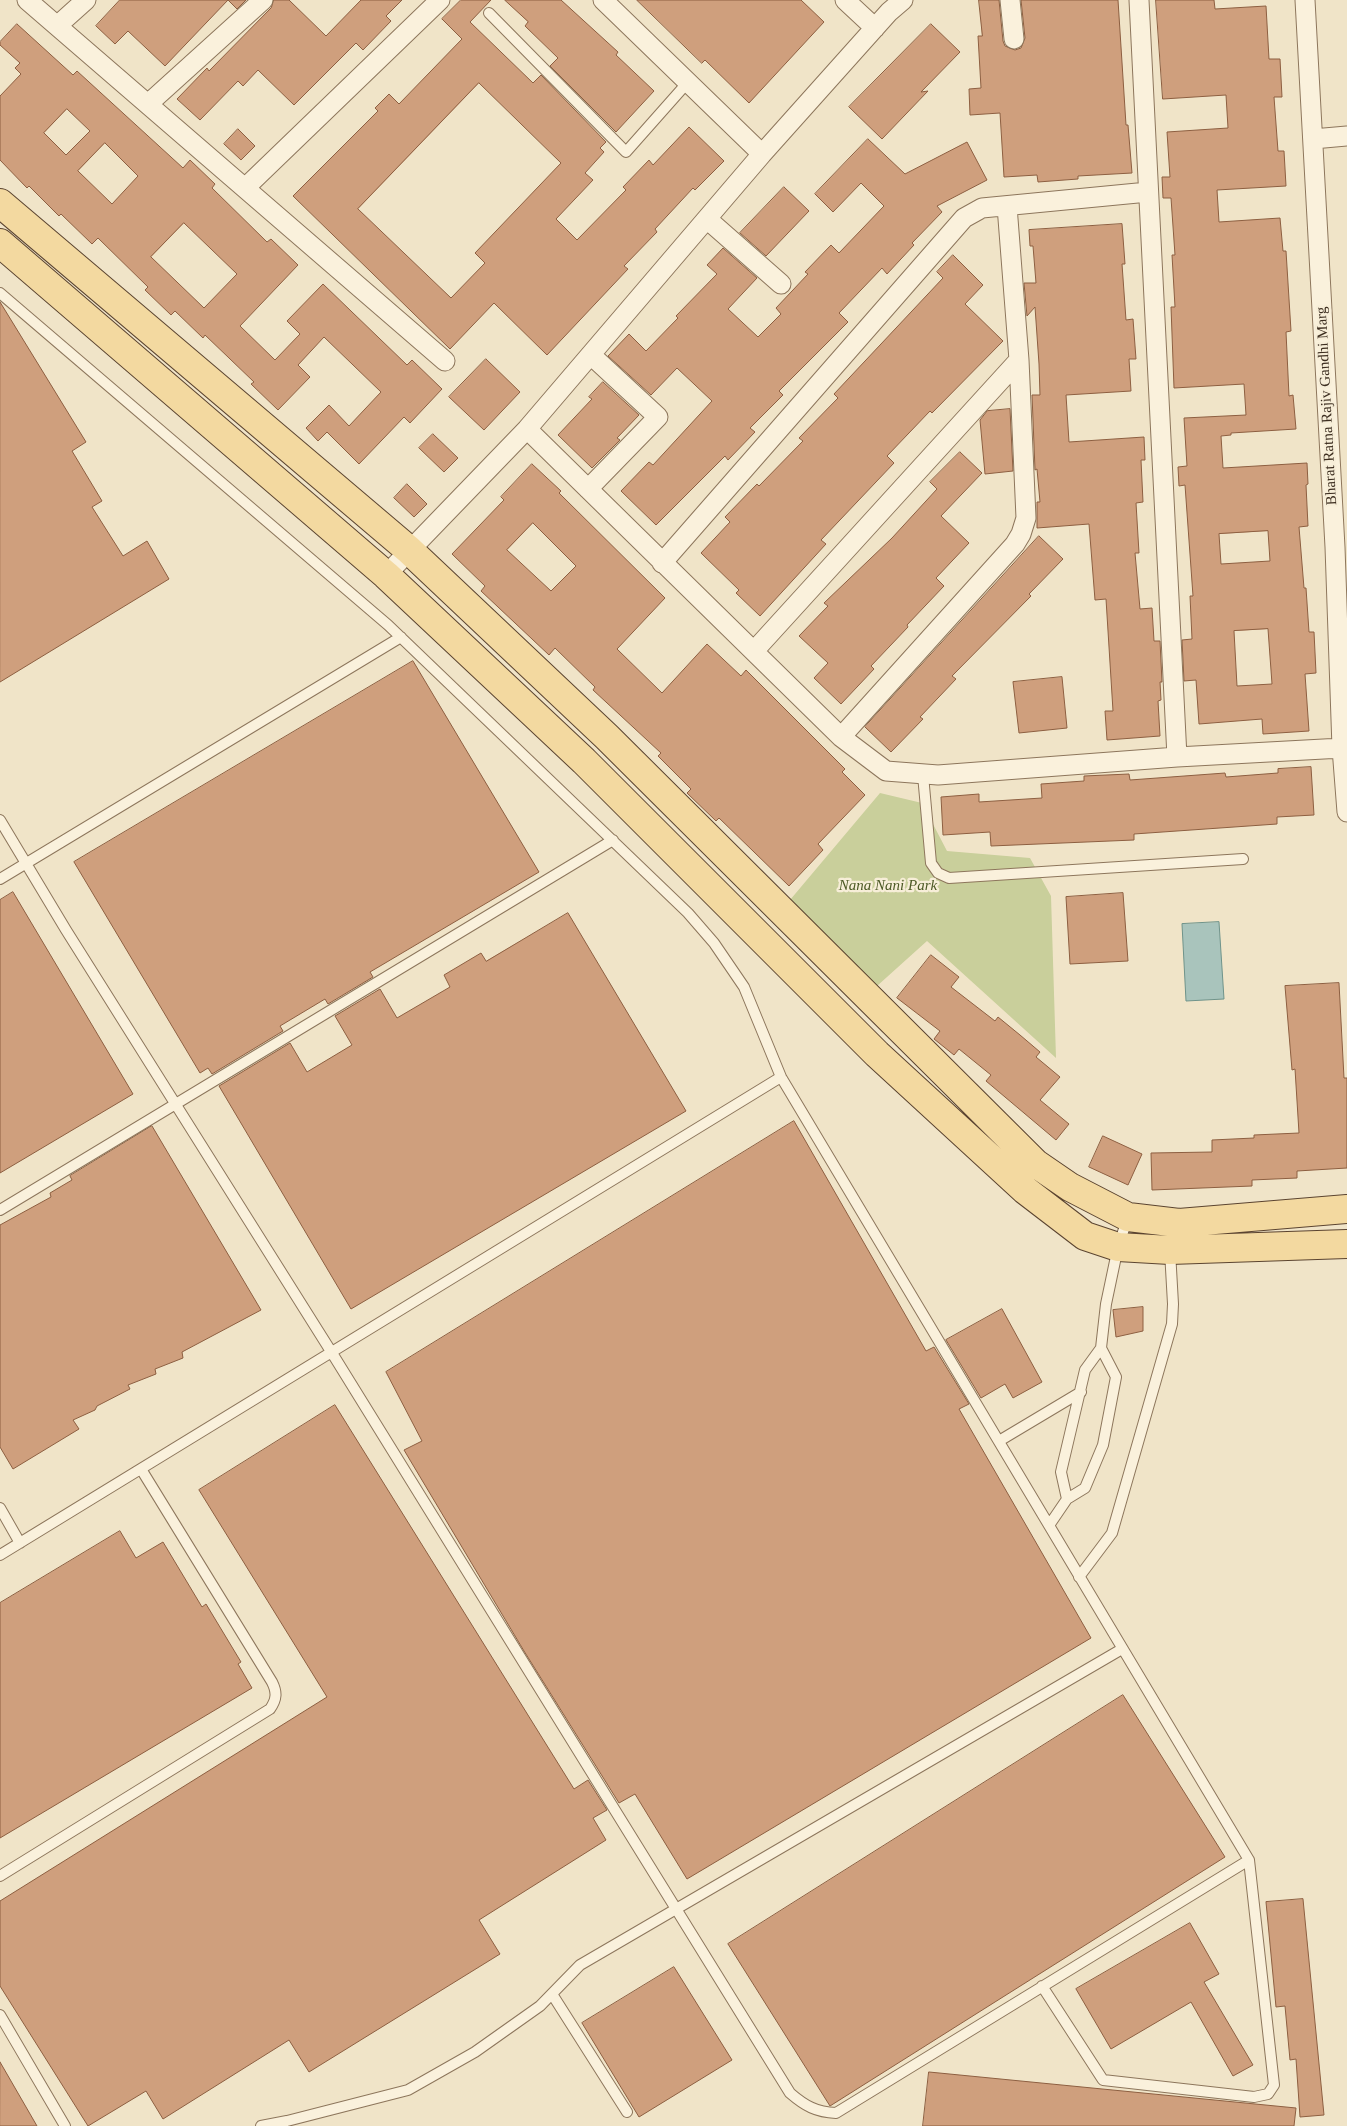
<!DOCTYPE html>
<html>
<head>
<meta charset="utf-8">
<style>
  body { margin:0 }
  canvas { display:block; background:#f0e4c8 }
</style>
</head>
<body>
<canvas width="1347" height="2126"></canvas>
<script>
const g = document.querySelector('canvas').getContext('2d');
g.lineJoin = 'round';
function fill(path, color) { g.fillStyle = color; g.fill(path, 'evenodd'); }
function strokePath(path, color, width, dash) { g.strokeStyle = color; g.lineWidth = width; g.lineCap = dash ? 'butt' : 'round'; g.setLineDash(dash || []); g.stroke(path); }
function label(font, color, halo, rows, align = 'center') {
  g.font = font + ' Georgia,serif'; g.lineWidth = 4.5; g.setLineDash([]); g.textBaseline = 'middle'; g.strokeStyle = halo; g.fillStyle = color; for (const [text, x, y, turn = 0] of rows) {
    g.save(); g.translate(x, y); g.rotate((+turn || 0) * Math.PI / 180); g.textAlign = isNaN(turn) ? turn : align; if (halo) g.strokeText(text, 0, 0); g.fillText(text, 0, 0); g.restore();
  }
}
const green = new Path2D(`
  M880,793L922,803L947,851L1030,858L1051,896L1056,1058L927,941L877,986L790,900Z`);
const water = new Path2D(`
  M1219,922L1224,999L1186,1001L1182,924Z`);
const building = new Path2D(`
  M120,0H246L237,9L228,0L165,66L128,31L115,44L96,26Z
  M274,0H289L326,36L361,0H402L386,16L391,21L363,50L356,43L294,105L258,70L243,86L238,81L200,120L177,99L207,68L209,71L271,8Z
  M461,0H491L470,22L533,83L541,75L606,142L600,148L604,152L585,173L593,180L556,219L577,240L626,190L623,187L649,160L653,165L689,127L724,161L695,190L693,188L655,229L657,232L624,266L628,269L547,355L494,303L450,349L293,196L378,111L375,108L389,94L399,104L462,39L442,19ZM479,83L561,163L475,253L485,263L451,298L358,209Z
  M505,0H561L618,52L616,55L654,91L616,132L550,66L558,58L525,26L528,22Z
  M637,0H801L824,22L749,103L705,60L702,63Z
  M979,0H999L1003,41L1005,46L1015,50L1021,48L1025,38L1021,0H1118L1126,125H1128L1132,173L1078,176V179L1038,182L1037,175L1004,177L1000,113L970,115L969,89L981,88L978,36H982Z
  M1156,0H1214L1215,9L1266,6L1269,59H1280L1282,97H1274L1278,151H1284L1286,186L1217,190L1219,222L1280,218L1283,251H1286L1291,331L1286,332L1289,396L1293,395L1296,429L1231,433V435L1221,436L1223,468L1307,463L1308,484L1306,485L1308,526L1299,527L1304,588H1306L1309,632H1314L1316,673L1305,674L1309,731L1263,734L1262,719L1199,724L1196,680L1184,681L1182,640L1192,639L1190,596H1193L1185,485L1179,486L1178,467L1187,466L1184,418L1246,415L1244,384L1174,388L1171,307H1175L1172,255H1175L1171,198H1163L1162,177H1170L1167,132L1228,128L1226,95L1163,99ZM1268,531L1270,561L1221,564L1219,534ZM1268,629L1272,684L1237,686L1234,631Z
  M17,24L73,75L77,71L183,168L190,160L215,184L212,188L267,242L271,239L298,265L240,326L275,360L300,334L287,321L323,284L407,365L412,360L442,389L410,423L404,417L359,464L327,432L318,441L306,428L329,405L349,426L381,392L324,337L298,365L310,377L278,410L251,384L254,382L205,335L203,338L175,311L171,315L145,290L148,287L98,238L92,244L61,214L59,216L29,186L27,188L0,160V96L21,74L15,68L20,63L0,45V42ZM67,109L90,131L66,155L44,133ZM105,143L138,176L112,204L78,171ZM184,223L237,274L204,308L151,257Z
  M931,24L960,52L921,92L928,91L882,139L849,107Z
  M238,129L255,146L241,160L224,144Z
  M868,139L905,174L967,142L987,180L937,206L942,212L912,243L914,245L887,274L882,268L839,313L848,322L779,391L783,395L750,428L755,432L728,460L725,456L656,525L621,491L649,462L653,465L712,401L677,368L651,395L608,356L629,334L646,351L678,318L676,316L717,274L707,265L723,248L757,278L728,309L758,337L781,314L776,308L808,274L805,272L831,245L839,253L884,206L861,183L833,212L815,194Z
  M784,187L809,211L766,256L740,233Z
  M1122,224L1125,264H1122L1126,320L1133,319L1136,359H1129L1131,391L1066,395L1069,442L1144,437L1145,460H1141L1143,502L1136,503L1139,553H1135L1140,609L1152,608L1154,641H1160L1162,682H1160L1161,700L1158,701L1160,736L1107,740L1105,711H1113L1106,599L1095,600L1089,524L1037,528V502H1040L1037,469L1035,470L1032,395H1040L1039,364L1035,307L1027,316L1024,283H1036L1033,246H1030L1029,230Z
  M953,255L983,285L965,304L1003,341L932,413L930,411L887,456L894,463L821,540L826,544L760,616L736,593L739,590L701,553L730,522L725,517L757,484L759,486L803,441L799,438L838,398L834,394L943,278L937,272Z
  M0,302L86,442L72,451L102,501L92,507L123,556L147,541L169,579L0,682Z
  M486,359L520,392L484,430L449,397Z
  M603,382L639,415L617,438L620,440L592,468L558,435L592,399L589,397Z
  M1010,409L1013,471L985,474L980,420L987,411Z
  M433,434L458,458L444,472L419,448Z
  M960,452L982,473L941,516L969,543L936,578L944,586L907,625L908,627L871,666L874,669L841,704L814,678L828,663L799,636L828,606L824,603L892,538L937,489L930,482Z
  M532,464L561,491L559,493L665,598L617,649L662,693L707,644L741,676L746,670L845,769L842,772L865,795L818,844L823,850L789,886L719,818L716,821L687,793L691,789L658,756L661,753L593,690L595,687L555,648L549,655L481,591L485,586L452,554L504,500L501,497ZM533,523L576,566L551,591L507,550Z
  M407,484L427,504L414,517L394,498Z
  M1039,536L1063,559L1029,594L1031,596L952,676L956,679L920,717L923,719L891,752L865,727Z
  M413,661L539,872L370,972L373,977L328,1004L325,999L280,1026L283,1031L212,1074L208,1068L200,1073L74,862Z
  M1062,677L1067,728L1019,733L1013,682Z
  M1311,767L1314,815L1277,817V824L1134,834V840L991,846L990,832L943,835L941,797L979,794V802L1042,798L1041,784L1084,781V776L1129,774L1130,780L1225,773L1226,777L1278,773V769Z
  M13,892L133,1094L0,1173V900Z
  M1123,893L1128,961L1070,964L1066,897Z
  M568,913L686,1111L351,1309L219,1086L290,1043L307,1072L352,1045L335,1016L380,989L397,1018L450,987L444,975L481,953L486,961Z
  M931,955L959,977L951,987L995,1021L998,1017L1020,1035L1040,1052L1036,1057L1060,1077L1040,1100L1069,1124L1056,1140L986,1081L991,1075L959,1049L954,1055L934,1039L940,1031L897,998Z
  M1339,983L1344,1078H1347V1168L1297,1171V1178L1252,1180V1186L1152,1190L1151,1153L1212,1152V1140L1254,1138V1135L1299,1133L1295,1069L1292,1070L1285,986Z
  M794,1121L926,1351L934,1347L969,1404L959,1409L1091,1638L687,1879L635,1794L619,1803L524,1651L404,1450L422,1441L386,1372Z
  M152,1126L261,1310L182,1352L183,1358L155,1369L156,1374L128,1385L130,1389L97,1406L95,1410L73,1420L79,1429L13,1469L0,1447V1225L51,1197L50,1193L72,1180L70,1176Z
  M1103,1136L1142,1154L1128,1185L1089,1167Z
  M1143,1307V1331L1116,1337L1113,1310Z
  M1002,1309L1042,1382L1013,1398L1005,1384L981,1398L946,1340Z
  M335,1405L574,1789L588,1780L607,1810L593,1818L606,1840L479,1920L500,1954L309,2072L289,2040L163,2119L146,2091L88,2126L0,1986V1901L327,1697L199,1490Z
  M120,1531L136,1558L163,1542L202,1607L206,1604L241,1662L238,1664L252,1688L0,1838V1603Z
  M1123,1695L1225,1857L830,2106L728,1944Z
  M1303,1899L1324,2115L1300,2117L1296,2059L1290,2060L1285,2006L1276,2007L1266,1902Z
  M1190,1923L1219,1974L1204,1982L1253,2065L1233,2076L1191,2002L1111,2049L1076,1989Z
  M674,1967L732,2060L639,2117L582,2023Z
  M0,2062L37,2126H0Z
  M929,2072L1296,2108L1294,2126H923Z`);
const lane = new Path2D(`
  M489,13L626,152L688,82
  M0,293L388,625L688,913L714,943L744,987L781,1077L1249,1860L1274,2085L1268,2094L1254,2097L1103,2080L1042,1986
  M923,775L931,863L938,873L949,878L1243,859
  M0,820L66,930L332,1353L790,2093C805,2106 816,2112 836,2113L1249,1860
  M0,879L401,637
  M0,1210L613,840
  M999,1441L1081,1392
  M1067,1499L1085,1488L1103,1445L1116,1377L1101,1348
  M0,1508L20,1543
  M1050,1524L1067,1499L1061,1472L1085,1370L1101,1348L1106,1304L1118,1247L1128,1217
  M0,1555L781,1077
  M1079,1577L1112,1533L1172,1324L1173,1304L1170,1251
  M0,1876L270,1709C277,1699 277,1692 272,1682L141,1469
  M552,1994L627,2112
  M0,2015L65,2126
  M261,2126L287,2121L408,2090L475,2052L540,2006L580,1965L1122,1649`);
const street = new Path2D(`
  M27,0L445,361
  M603,0L762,154
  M845,0L875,28
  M1010,0L1014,39
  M1139,0L1177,757
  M1305,0L1335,547L1342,748L1347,812
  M57,26L86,0
  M148,104L263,0
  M1313,139L1347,136
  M245,188L440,0
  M707,219L781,284
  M527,429L841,737L886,771L938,775L1177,757L1342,748
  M588,489L658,417L591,355
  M662,563L964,218L982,208L1148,192
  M386,575L527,429L762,154L889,12L903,0
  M754,651L1019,360
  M841,737L1015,544L1021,534L1026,518L1019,360L1007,206`);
const primary = new Path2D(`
  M0,203L409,550L607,737L1035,1163L1070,1187L1128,1217L1179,1223L1347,1209
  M0,243L386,575L584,761L877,1054L1025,1190L1085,1236L1118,1247L1170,1250L1347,1244`);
const streetNames = [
  ["Bharat Ratna Rajiv Gandhi Marg",1327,406,-93]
];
const parkNames = [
  ["Nana Nani Park",888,886]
];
fill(green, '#c9cf9b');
fill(water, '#a9c4bc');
strokePath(water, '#6f938a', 1);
fill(building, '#cf9f7d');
strokePath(building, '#8d5f41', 1);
strokePath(lane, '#8d765c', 12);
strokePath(street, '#8d765c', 21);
strokePath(primary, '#5b4430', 30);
strokePath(lane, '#faf1dc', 10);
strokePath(street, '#faf1dc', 19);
strokePath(primary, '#f3d9a0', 28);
label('15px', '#3d2e20', '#f7eed8', streetNames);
label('italic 15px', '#4d5a26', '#f7eed8', parkNames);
</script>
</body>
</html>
